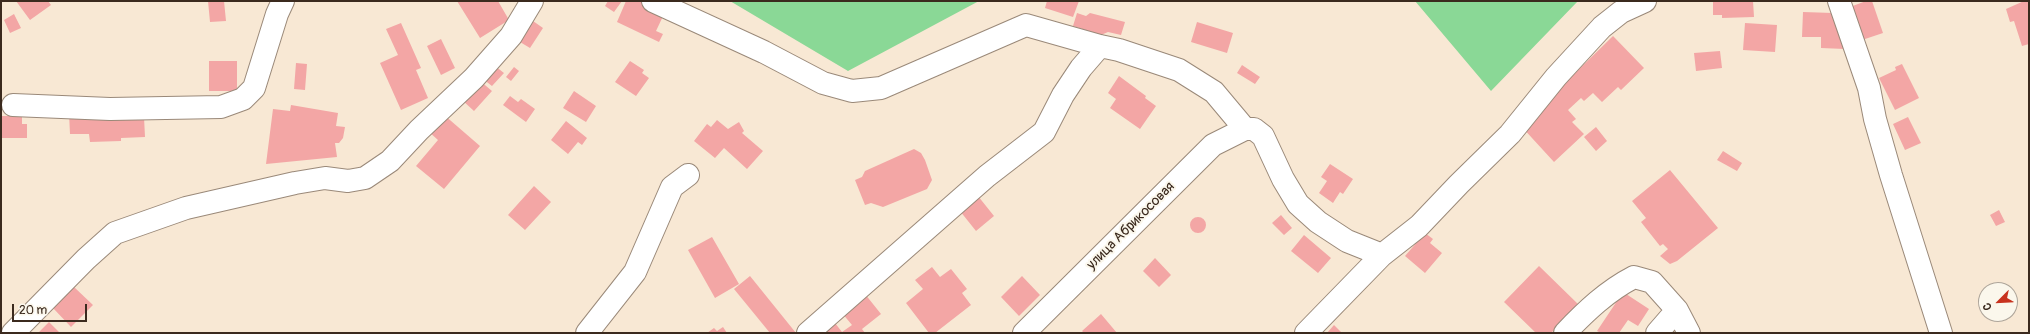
<!DOCTYPE html>
<html>
<head>
<meta charset="utf-8">
<style>
  body { margin:0 }
  #map { position:relative; width:2030px; height:334px; overflow:hidden; background:#f8e8d4; font-family:Pangolin,sans-serif }
  canvas { display:block }
  .frame { position:absolute; inset:0; border:2px solid #3b2a1e; pointer-events:none }
  .north { position:absolute; left:1978px; top:282px; width:40px; height:40px; box-sizing:border-box; background:#fbf7ec; border:1px solid #aea59a; border-radius:50%; rotate:246deg; font-size:11px; font-weight:700; line-height:16px; text-align:center; color:#3b2a1e }
  .north::after { content:''; display:block; margin:auto; width:14px; height:18px; background:#c8321e; clip-path:polygon(50% 0,100% 100%,50% 72%,0 100%) }
  .scale { position:absolute; left:12px; top:304px; width:75px; height:18px; box-sizing:border-box; border:2px solid #3b2a1e; border-top:0; padding-left:5px; font-size:12px; line-height:14px; white-space:nowrap; color:#3b2a1e; -webkit-text-stroke:3px #fbf7ec; paint-order:stroke }
</style>
</head>
<body>
<div id="map">
<canvas width="2030" height="334"></canvas>
<div class="frame"></div>
<div class="north">С</div>
<div class="scale">20 m</div>
</div>
<script>
const g = document.querySelector('canvas').getContext('2d');
g.lineJoin = 'round';
function fill(path, color) { g.fillStyle = color; g.fill(path, 'evenodd'); }
function strokePath(path, color, width, dash) { g.strokeStyle = color; g.lineWidth = width; g.lineCap = dash ? 'butt' : 'round'; g.setLineDash(dash || []); g.stroke(path); }
function label(font, color, halo, rows, align = 'center') {
  g.font = font + ' Pangolin,sans-serif'; g.lineWidth = 4; g.setLineDash([]); g.textBaseline = 'middle'; g.strokeStyle = halo; g.fillStyle = color; for (const [text, x, y, turn = 0] of rows) {
    g.save(); g.translate(x, y); g.rotate((+turn || 0) * Math.PI / 180); g.textAlign = isNaN(turn) ? turn : align; if (halo) g.strokeText(text, 0, 0); g.fillText(text, 0, 0); g.restore();
  }
}
const green = new Path2D(`
  M730,1H979L848,71Z
  M1415,1H1578L1491,91Z`);
const building = new Path2D(`
  M16,1H48L51,5L30,20Z
  M208,1H224L226,21L210,22Z
  M457,1H498L509,20L480,38Z
  M608,1H622L614,12L605,6Z
  M626,1H642L665,12L656,31L663,34L659,42L617,22Z
  M1047,1H1079L1073,17L1045,8Z
  M1713,1H1753L1754,17L1722,18V15H1713Z
  M1866,1H1872L1883,33L1862,40L1850,7Z
  M2024,1H2029V44L2022,46L2014,21L2010,22L2006,9Z
  M1803,12L1833,13L1845,49L1821,48V37H1802Z
  M1077,13L1086,16L1090,13L1125,22L1121,35L1108,32L1101,35L1073,26Z
  M14,14L21,28L10,33L4,20Z
  M533,21L543,28L530,48L520,42Z
  M1197,22L1233,33L1227,53L1191,42Z
  M401,23L421,68L416,70L428,98L401,110L380,63L398,55L386,29Z
  M1745,23L1777,25L1775,52L1743,50Z
  M1613,36L1644,68L1621,90L1618,87L1602,102L1593,93L1584,101L1581,98L1568,110L1576,119L1572,122L1584,134L1554,162L1521,126Z
  M441,39L455,68L441,75L427,46Z
  M1720,51L1722,68L1696,71L1694,53Z
  M209,61H237V91H209Z
  M630,61L644,70L642,73L649,78L636,96L615,82Z
  M296,63L307,64L305,90L294,89Z
  M1902,64L1919,98L1895,110L1879,78L1896,70L1895,67Z
  M1242,65L1260,77L1255,84L1237,73Z
  M495,66L504,73L492,86L483,79Z
  M514,67L519,71L511,81L506,77Z
  M1119,76L1146,96L1145,98L1156,106L1140,129L1110,108L1116,99L1108,93Z
  M479,80L492,91L474,111L462,100Z
  M574,91L596,106L586,122L563,108Z
  M510,96L518,102L521,99L535,109L526,122L503,105Z
  M291,105L338,113L336,126L345,127L343,138L339,143H335L337,157L266,164L273,109L290,111Z
  M69,113L144,117L145,137L121,138V141L90,142L89,134H70Z
  M443,114L480,146L444,189L416,166L438,140L428,131Z
  M1,116H22V124H27V138H1Z
  M1908,117L1921,143L1905,150L1893,124Z
  M717,120L728,129L739,122L744,131L742,133L763,151L747,169L724,148L715,158L694,141L707,124L711,127Z
  M566,121L587,138L582,145L578,142L568,154L551,140Z
  M1596,127L1607,141L1596,151L1584,137Z
  M914,149L921,153L925,160L932,180L927,189L883,207L871,203L865,205L855,180L862,177L865,171Z
  M1723,151L1742,163L1737,171L1717,160Z
  M1330,164L1353,179L1343,194L1340,192L1333,203L1319,193L1327,181L1321,177Z
  M1670,170L1718,228L1677,261L1670,264L1660,256L1668,249L1663,244L1660,246L1641,222L1646,218L1632,201Z
  M534,186L551,202L525,230L508,215Z
  M978,196L994,216L976,231L960,211Z
  M1999,210L2005,222L1996,226L1990,215Z
  M1281,215L1292,228L1284,235L1272,223Z
  M1190 225a8 8 0 1 1 16 0a8 8 0 1 1-16 0Z
  M1425,233L1433,239L1430,243L1442,253L1425,273L1405,256Z
  M1304,235L1331,258L1318,273L1291,251Z
  M712,237L739,284L715,298L688,250Z
  M1155,258L1171,275L1159,287L1143,271Z
  M1539,266L1579,305L1551,333H1536L1504,302Z
  M932,267L940,277L951,269L967,289L962,293L971,305L935,333H929L906,303L923,289L915,280Z
  M750,276L796,333H770L734,289Z
  M1022,276L1040,295L1019,316L1001,297Z
  M74,287L93,305L71,327L53,308Z
  M1623,292L1649,309L1638,326L1628,320L1619,333H1601L1597,331Z
  M865,294L881,314L862,329L865,333H822L835,323L842,332L852,325L842,313Z
  M1101,314L1117,333H1084L1082,331Z
  M49,322L60,333H38Z
  M1334,325L1342,333H1327Z
  M723,327L727,333H707L714,328L717,331Z`);
const minor = new Path2D(`
  M653,1L764,52L823,83L852,91L881,88L1026,25L1100,46L1119,50L1179,70L1214,92L1245,129H1254L1263,136L1283,179L1298,204L1318,222L1347,241L1382,255L1419,226L1459,184L1510,134L1556,77L1602,27L1621,12L1645,1
  M1839,1L1869,88L1875,119L1891,175L1941,333
  M13,105L110,109L221,107L243,99L254,88L277,14L283,1
  M13,333L86,259L115,233L186,208L295,183L325,178L348,181L365,178L390,161L419,130L474,78L511,36L532,1
  M587,333L635,272L672,187L688,175
  M808,333L987,176L1044,132L1063,95L1081,68L1100,46
  M1024,333L1213,145L1245,129
  M1306,333L1382,255
  M1565,333C1586,311 1607,291 1634,277L1652,282L1677,310L1689,333
  M1657,333L1677,310`);
const streetNames = [
  ["улица Абрикосовая",1131,226,-45]
];
fill(green, '#8ad896');
fill(building, '#f3a6a5');
strokePath(minor, '#9a8979', 24);
strokePath(minor, '#fff', 22);
label('14px', '#3b2a1e', '#fbf7ec', streetNames);
</script>
</body>
</html>
